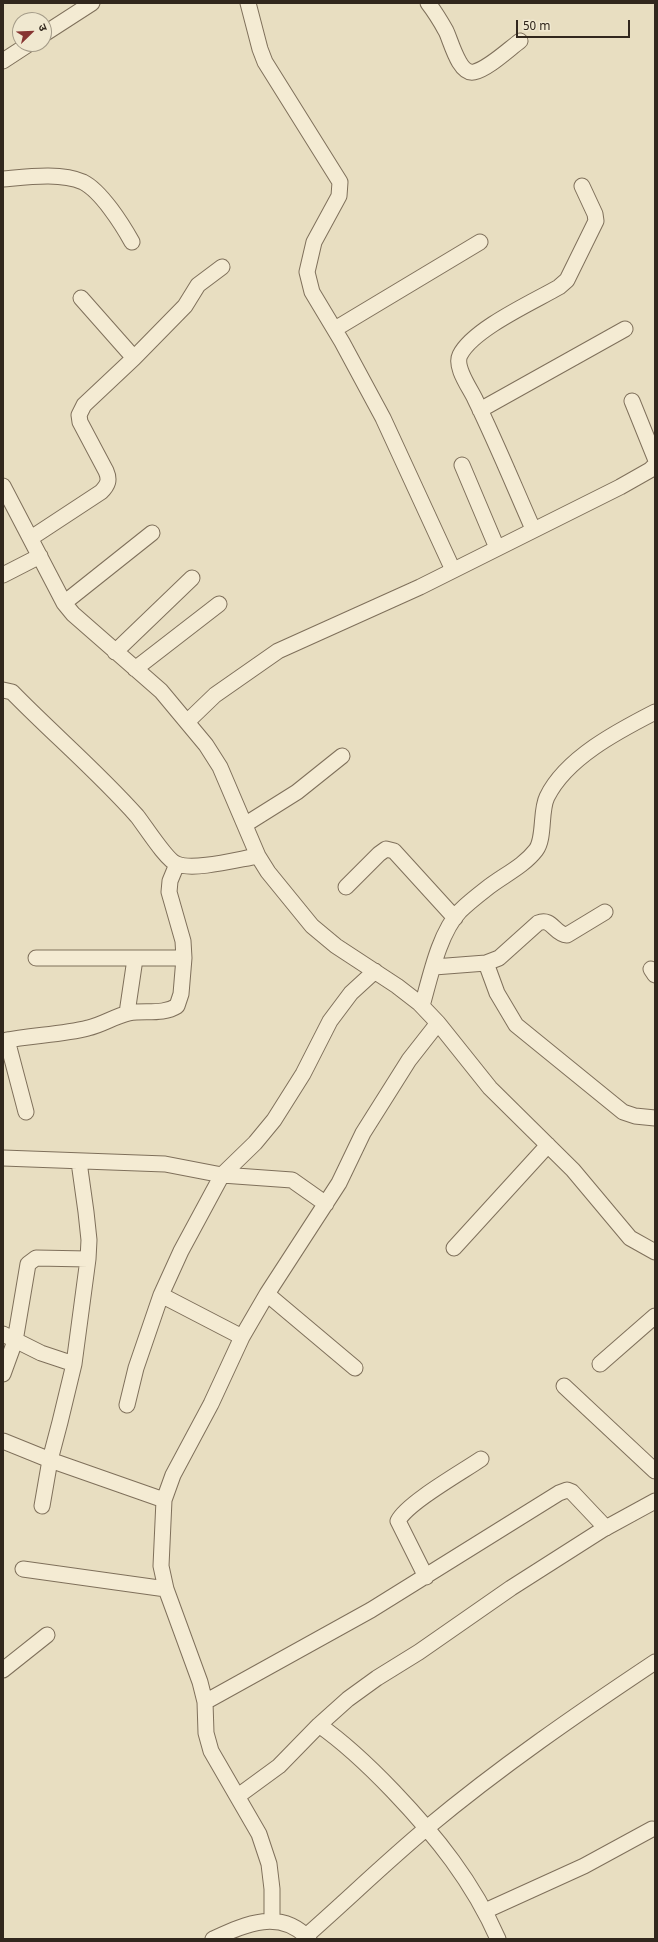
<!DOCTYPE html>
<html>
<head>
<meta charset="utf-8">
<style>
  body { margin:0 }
  #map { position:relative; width:658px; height:1942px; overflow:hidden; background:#e8dec1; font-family:Georgia,"Noto Sans Devanagari",serif }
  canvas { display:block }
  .frame { position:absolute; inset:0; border:4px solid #31271d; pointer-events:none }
  .north { position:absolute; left:12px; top:12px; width:40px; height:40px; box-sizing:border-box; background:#f0e8d0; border:1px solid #a49b88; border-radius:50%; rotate:67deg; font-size:11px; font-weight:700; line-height:16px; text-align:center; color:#31271d }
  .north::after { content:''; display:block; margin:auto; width:14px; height:18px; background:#873532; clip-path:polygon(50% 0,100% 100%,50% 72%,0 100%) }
  .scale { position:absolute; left:516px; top:20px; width:114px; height:18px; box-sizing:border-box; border:2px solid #31271d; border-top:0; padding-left:5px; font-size:12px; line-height:14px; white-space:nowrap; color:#31271d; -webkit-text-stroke:3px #f0e8d0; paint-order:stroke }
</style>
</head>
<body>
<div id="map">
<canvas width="658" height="1942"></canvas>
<div class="frame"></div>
<div class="north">उ</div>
<div class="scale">50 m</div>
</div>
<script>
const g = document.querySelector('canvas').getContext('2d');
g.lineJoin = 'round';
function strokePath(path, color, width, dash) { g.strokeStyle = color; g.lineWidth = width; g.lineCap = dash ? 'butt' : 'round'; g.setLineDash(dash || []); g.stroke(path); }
const minor = new Path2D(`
  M248,3L260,49L265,62L340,182L339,196L314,242L307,272L312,292L342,342L383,418L453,570
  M428,3C435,12 441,22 446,31C451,41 459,75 474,72C488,69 509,49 520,41
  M44,34L92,3
  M3,61L29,44
  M3,179C26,177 61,172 83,182C101,191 122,224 132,242
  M81,298L134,358
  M335,329L480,242
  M632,401L655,458
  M480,410L625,329
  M462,465L497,548
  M3,486L64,603L73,614L161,691L206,745L220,767L258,856L268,872L312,926L336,946L397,986L419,1003L438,1023L490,1088L573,1170L630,1238L655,1252
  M533,529C514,486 496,442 475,399C470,388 454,367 460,355C473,329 533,302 559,287L567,280L596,221L595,214L582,186
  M31,538L101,492C108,485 110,480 106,471L80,422L79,415L84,405L134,358L185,306L198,285L222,267
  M3,575L40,556
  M64,603L152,533
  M115,652L192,578
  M135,669L219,604
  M3,690L12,692C53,734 98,772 137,816C145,826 167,861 177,864C194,871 239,859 258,856
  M188,721L215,695L278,651L420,587L620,487L650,470L655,465
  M246,824L297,792L342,756
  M346,887L379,854L386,849L394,851L455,918
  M36,958H184
  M486,963L497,993L516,1025L623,1112L635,1116L655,1118
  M434,967L486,963L499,958L538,923C552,917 554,934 567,935L605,912
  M651,969L655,975
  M422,1006C430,978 439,933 460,911C468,903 477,896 486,889C502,876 523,867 536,850C545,838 540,811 547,797C566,758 618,731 655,712
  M127,1013L135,959
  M7,1040L26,1112
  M3,1041C31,1035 61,1035 88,1028C102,1025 115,1016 129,1013C144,1010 163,1015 177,1006L181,994L184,958L183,941L169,892L170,881L177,864
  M3,1158L165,1164L222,1175L292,1180L326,1204
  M454,1248L548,1145
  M267,1294L355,1368
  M161,1295L242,1337
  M3,1334L41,1353L74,1364
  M600,1364L655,1316
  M3,1374L15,1341L28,1264L36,1258L88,1259
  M564,1386L655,1471
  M127,1405L136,1368L161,1295L181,1251L222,1175L255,1143L274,1120L303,1074L330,1021L351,993L375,971
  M3,1441L50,1460L164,1500
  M42,1506L50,1460L60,1422L74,1364L88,1259L89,1240L86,1212L79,1162
  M23,1569L166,1589
  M426,1577L398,1521C407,1503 462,1472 481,1459
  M3,1670L47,1635
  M205,1702L371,1610L559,1493L567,1490L572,1492L606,1528
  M319,1725C346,1744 370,1767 393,1791C436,1836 473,1882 498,1939
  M238,1796L279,1766L319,1725L348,1699L377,1678L419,1652L511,1588L602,1530L655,1501
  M485,1911L584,1866L652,1829
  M272,1920V1889L269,1864L259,1834L211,1751L206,1733L205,1702L200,1682L166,1589L161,1566L164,1500L173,1475L211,1404L242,1337L267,1294L339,1183L363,1133L409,1060L438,1023
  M306,1936C347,1900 386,1862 428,1827C500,1767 577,1714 655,1662
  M213,1939C246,1924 280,1908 309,1939`);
strokePath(minor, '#7f705b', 17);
strokePath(minor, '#f4ebd3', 15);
</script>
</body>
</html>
